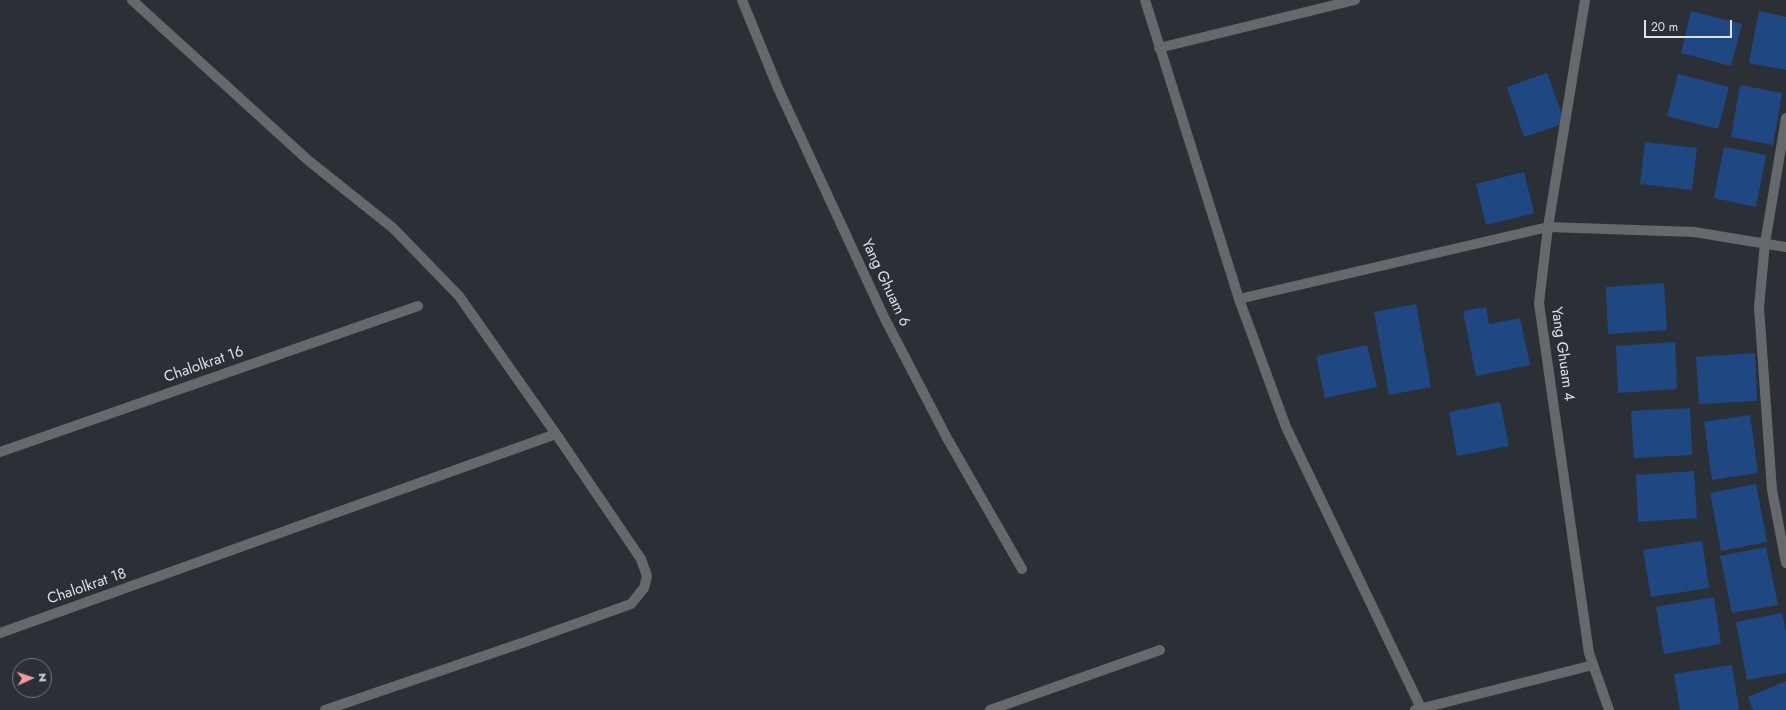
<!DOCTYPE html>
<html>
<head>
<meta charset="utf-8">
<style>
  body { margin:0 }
  #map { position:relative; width:1786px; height:710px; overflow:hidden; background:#2b3037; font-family:Jost,sans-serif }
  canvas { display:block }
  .north { position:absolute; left:12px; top:658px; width:40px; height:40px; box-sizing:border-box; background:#2b3037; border:1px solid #73777d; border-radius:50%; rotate:87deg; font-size:11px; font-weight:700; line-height:16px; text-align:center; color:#dee1e6 }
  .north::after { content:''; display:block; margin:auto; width:14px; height:18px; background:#f59b9b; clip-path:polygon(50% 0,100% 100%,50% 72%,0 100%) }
  .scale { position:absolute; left:1644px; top:20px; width:88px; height:18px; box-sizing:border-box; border:2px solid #dee1e6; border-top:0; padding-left:5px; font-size:12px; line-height:14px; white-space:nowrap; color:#dee1e6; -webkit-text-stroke:3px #2b3037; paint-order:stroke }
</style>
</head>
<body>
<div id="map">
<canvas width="1786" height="710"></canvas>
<div class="north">N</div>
<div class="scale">20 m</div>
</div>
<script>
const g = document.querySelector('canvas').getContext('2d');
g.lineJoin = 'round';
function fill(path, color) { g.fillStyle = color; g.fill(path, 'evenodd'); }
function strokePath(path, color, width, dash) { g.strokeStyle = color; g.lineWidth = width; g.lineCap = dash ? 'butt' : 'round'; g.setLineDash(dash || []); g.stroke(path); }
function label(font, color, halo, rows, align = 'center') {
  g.font = font + ' Jost,sans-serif'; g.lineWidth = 3.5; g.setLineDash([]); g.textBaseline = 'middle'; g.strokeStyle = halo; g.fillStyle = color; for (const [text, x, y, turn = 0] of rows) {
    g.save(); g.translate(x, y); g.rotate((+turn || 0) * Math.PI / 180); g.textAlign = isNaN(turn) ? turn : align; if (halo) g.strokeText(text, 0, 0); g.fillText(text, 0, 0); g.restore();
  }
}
const building = new Path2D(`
  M1691,11L1742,24L1731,66L1681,53Z
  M1759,11L1786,17V70L1749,63Z
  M1547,73L1565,123L1524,137L1507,87Z
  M1678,74L1729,87L1718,129L1667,116Z
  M1740,85L1782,93L1773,145L1731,137Z
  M1645,142L1697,148L1692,190L1640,184Z
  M1724,147L1766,155L1756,207L1714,198Z
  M1524,172L1534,213L1486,225L1476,184Z
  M1664,283L1667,330L1608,334L1606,287Z
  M1416,304L1431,387L1389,395L1374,312Z
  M1486,307L1489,324L1520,318L1530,365L1476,376L1463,311Z
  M1675,342L1677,389L1618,393L1616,346Z
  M1367,345L1377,387L1325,398L1316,356Z
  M1755,353L1757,401L1699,404L1696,357Z
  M1500,402L1509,446L1457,456L1449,412Z
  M1690,408L1692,455L1634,458L1631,411Z
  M1750,415L1758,473L1712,480L1704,422Z
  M1694,471L1697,518L1638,522L1636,475Z
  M1756,484L1767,542L1721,551L1710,493Z
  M1702,541L1709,588L1651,597L1643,550Z
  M1766,547L1778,605L1732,613L1720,556Z
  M1714,597L1721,644L1664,654L1656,607Z
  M1782,613L1786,632V673L1747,680L1736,622Z
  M1732,665L1739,710H1680L1674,674Z
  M1786,681V710H1753L1748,697Z`);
const minor = new Path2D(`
  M132,0L309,161L393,228L459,296L556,434L641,559L647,576L644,588L631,604L522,643L325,710
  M742,0L778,88L884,317L947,438L1022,569
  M1145,0L1239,299L1286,427L1421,708
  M1585,0L1548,227L1539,303L1589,653L1609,710
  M1159,48L1355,0
  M1786,118L1765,243L1759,307L1772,490L1786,563
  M1239,299L1548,227L1694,232L1786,247
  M0,452L418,306
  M0,633L556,434
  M990,710L1160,650
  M1415,710L1593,665`);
const streetNames = [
  ["Yang Ghuam 6",885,283,65],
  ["Yang Ghuam 4",1562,354,82],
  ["Chalolkrat 16",204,365,-19],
  ["Chalolkrat 18",87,587,-19]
];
fill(building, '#1f4882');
strokePath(minor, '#66686c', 10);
label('15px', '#dee1e6', '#2b3037', streetNames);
</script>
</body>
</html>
